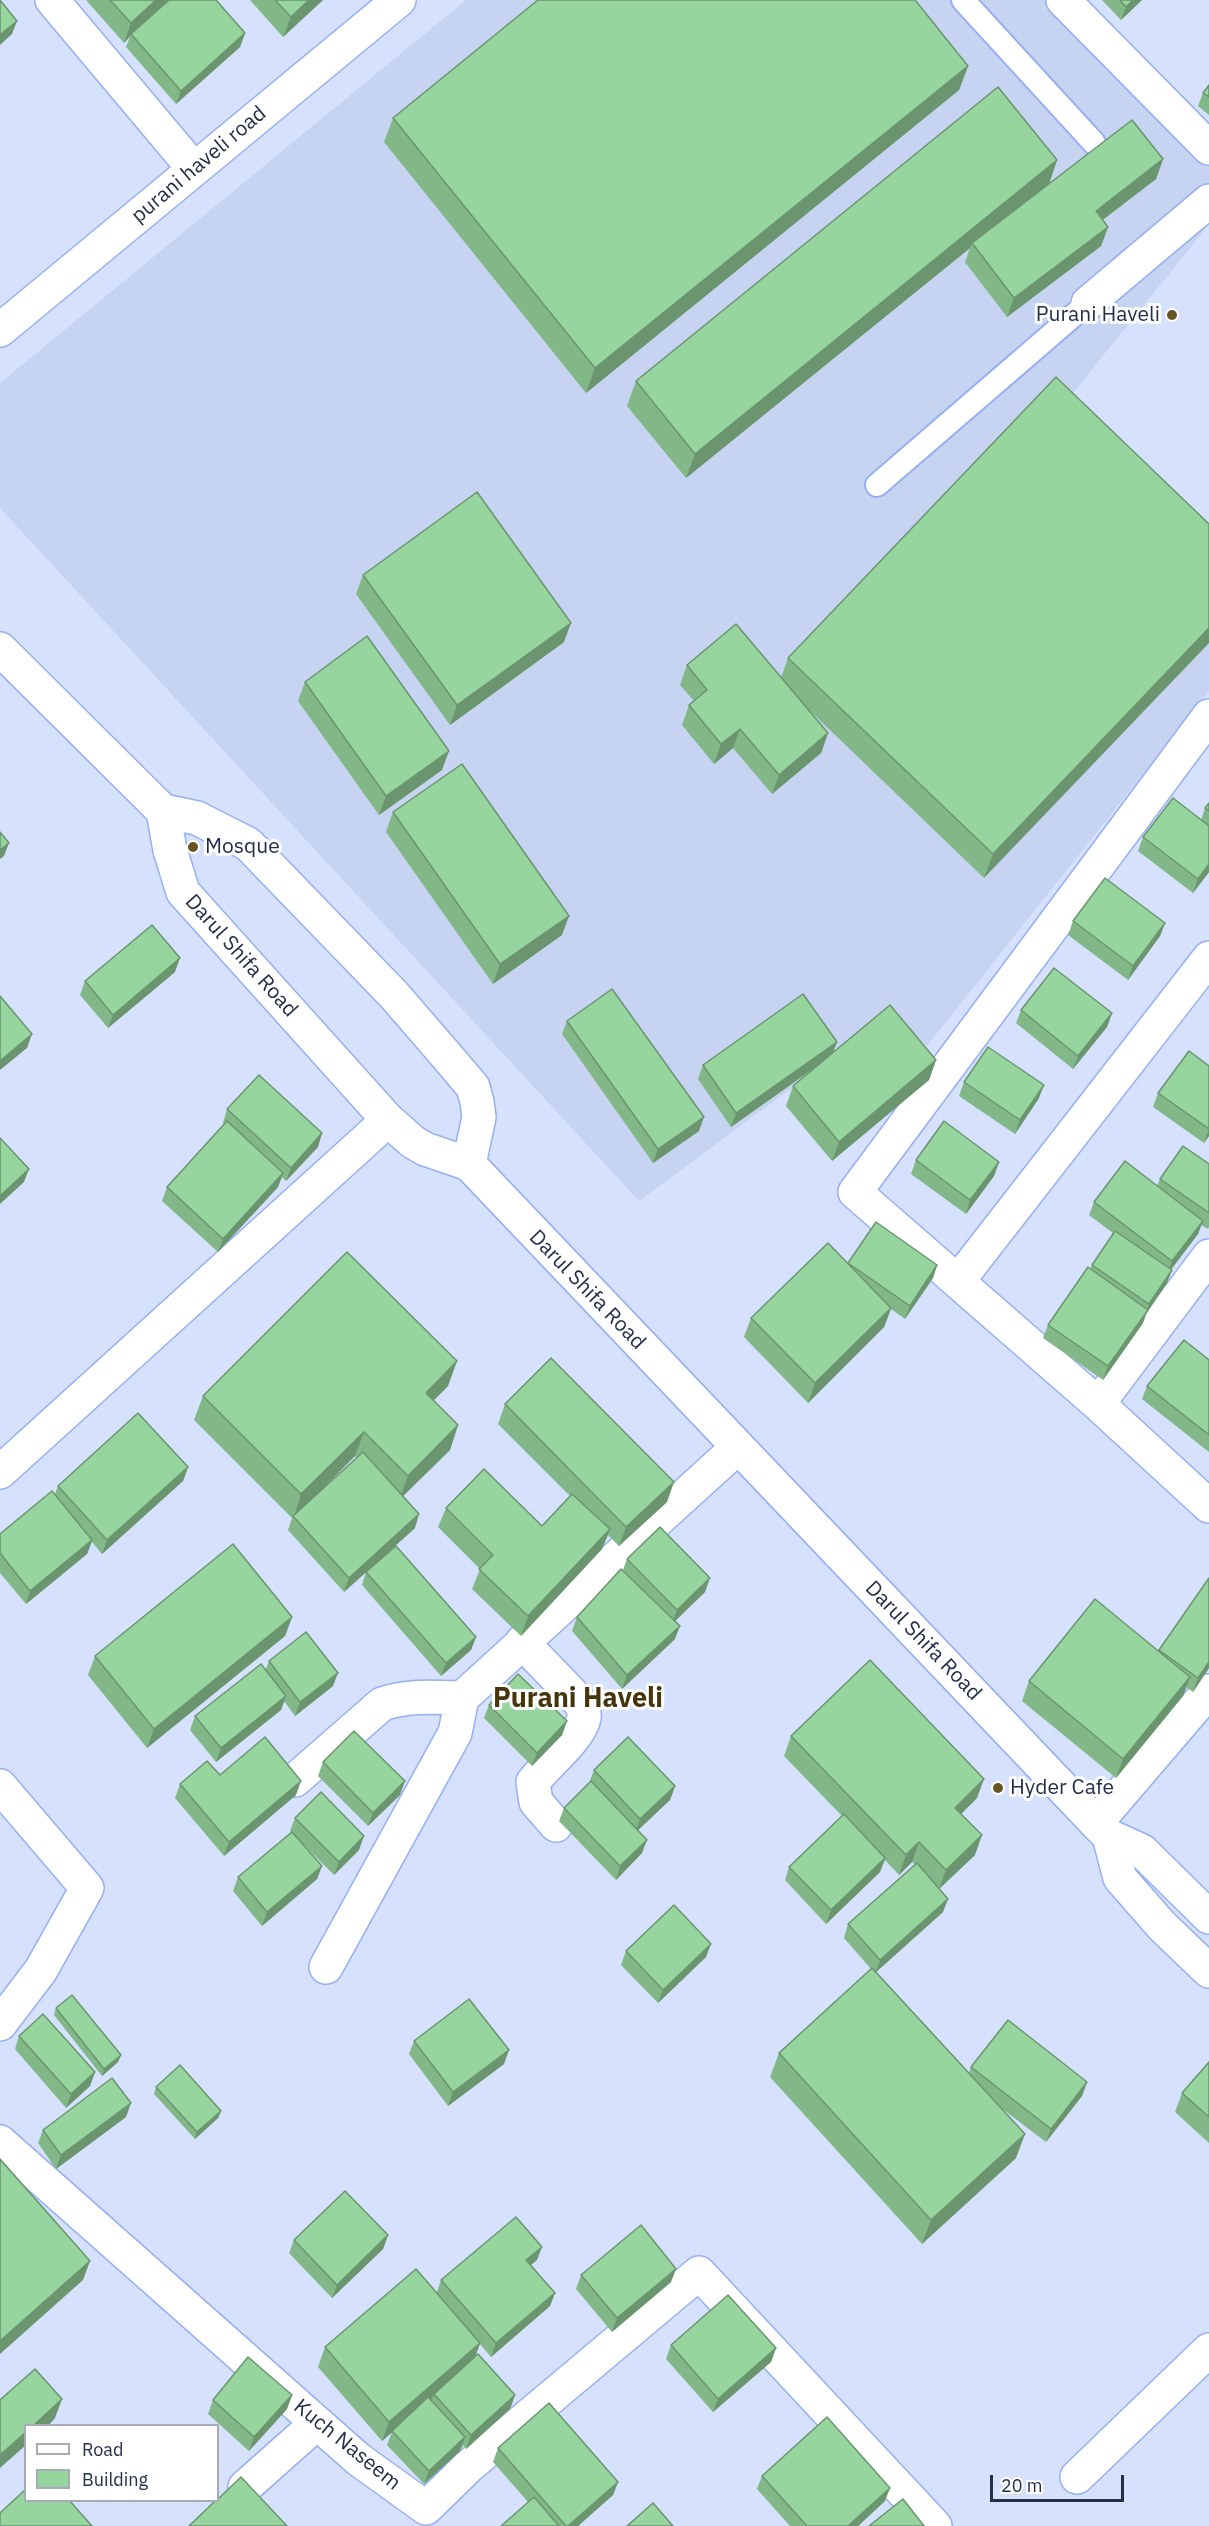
<!DOCTYPE html>
<html>
<head>
<meta charset="utf-8">
<style>
  body { margin:0 }
  #map { position:relative; width:1209px; height:2526px; overflow:hidden; background:#d5e1fd; font-family:"IBM Plex Sans",sans-serif }
  canvas { display:block }
  .legend { position:absolute; left:24px; top:2424px; width:195px; height:78px; box-sizing:border-box; background:#fff; border:2px solid #a7abb6; margin:0; padding:8px 10px; list-style:none; font-size:18px; color:#242e48 }
  .legend li { display:flex; align-items:center; gap:12px; height:30px }
  .legend b { width:30px; border:2px solid #a7abb6 }
  .scale { position:absolute; left:990px; top:2475px; width:134px; height:27px; box-sizing:border-box; border:3px solid #242e48; border-top:0; padding-left:8px; font-size:18px; line-height:21px; white-space:nowrap; color:#242e48; -webkit-text-stroke:4px #fff; paint-order:stroke }
</style>
</head>
<body>
<div id="map">
<canvas width="1209" height="2526"></canvas>
<ul class="legend">
<li><b style="height:8px;background:#fff"></b>Road</li>
<li><b style="height:16px;background:#97d59e"></b>Building</li>
</ul>
<div class="scale">20 m</div>
</div>
<script>
const g = document.querySelector('canvas').getContext('2d');
g.lineJoin = 'round';
function fill(path, color) { g.fillStyle = color; g.fill(path, 'evenodd'); }
function strokePath(path, color, width, dash) { g.strokeStyle = color; g.lineWidth = width; g.lineCap = dash ? 'butt' : 'round'; g.setLineDash(dash || []); g.stroke(path); }
function label(font, color, halo, rows, align = 'center') {
  g.font = font + ' "IBM Plex Sans",sans-serif'; g.lineWidth = 6; g.setLineDash([]); g.textBaseline = 'middle'; g.strokeStyle = halo; g.fillStyle = color; for (const [text, x, y, turn = 0] of rows) {
    g.save(); g.translate(x, y); g.rotate((+turn || 0) * Math.PI / 180); g.textAlign = isNaN(turn) ? turn : align; if (halo) g.strokeText(text, 0, 0); g.fillText(text, 0, 0); g.restore();
  }
}
const built = new Path2D(`
  M466,0H1065L1209,135V224L1062,407L1209,533V691L927,1046L889,1016L639,1201L0,508V383Z`);
const lane = new Path2D(`
  M963,0L1094,143
  M877,485L1088,303`);
const street = new Path2D(`
  M52,0L194,169
  M1063,0L1209,148
  M1088,303L1209,201
  M1209,716L855,1192L1098,1404L1209,1506
  M958,1281L1209,958
  M1098,1404L1209,1256
  M522,1642L578,1700C582,1705 585,1711 584,1718C580,1738 546,1765 533,1782L536,1802L556,1825
  M295,1780L382,1704C408,1695 434,1697 462,1698
  M0,1786L87,1888L41,1970L0,2024
  M1096,1823L1209,1691
  M326,1967L455,1733L462,1698L738,1447
  M0,2142L358,2459L426,2508L469,2466L699,2273L935,2526
  M1077,2477L1209,2350
  M245,2487L317,2423`);
const secondary = new Path2D(`
  M0,330L399,0
  M0,1472L388,1120`);
const primary = new Path2D(`
  M0,649L163,811L170,850L183,892L388,1120L413,1142L425,1149L469,1164L1096,1823L1109,1836L1142,1851L1209,1917
  M163,811L197,818L248,844L394,995L445,1054L473,1087L477,1102L479,1117L469,1164
  M1109,1836L1120,1878L1162,1926L1209,1971`);
const wall = new Path2D(`
  M86,0H216L245,33L240,47L176,104L126,47L130,37L124,43Z
  M250,0H323L283,37Z
  M1102,0H1142L1121,20Z
  M968,66L959,90L586,393L384,142L393,118Z
  M1209,85V115L1198,106L1203,93Z
  M1163,159L1156,179L1103,220L1108,227L1101,246L1007,317L965,262L970,248L686,478L627,406L636,381L1057,160L1049,184Z
  M1209,524L984,878L807,708L828,733L821,753L772,794L733,748L714,764L682,725L689,705L694,701L680,685L687,665L781,678L788,658Z
  M363,575L564,642L450,725L356,594Z
  M305,682L442,770L379,815L298,701Z
  M1209,803V872L1193,893L1138,851L1143,837L1201,820L1205,808Z
  M393,812L562,935L493,984L386,832Z
  M1073,921L1165,923L1160,936L1128,980L1068,935Z
  M175,972L108,1028L80,995L85,981Z
  M1021,1010L1112,1013L1107,1027L1073,1069L1016,1023Z
  M567,1021L699,1131L653,1163L562,1034Z
  M837,1042L833,1053L936,1060L929,1080L832,1161L786,1106L793,1086L819,1065L731,1127L698,1079L703,1065Z
  M1209,1066V1136L1204,1143L1153,1107L1158,1093Z
  M964,1082L1039,1098L1015,1134L959,1096Z
  M227,1109L322,1133L318,1147L286,1181L282,1177L278,1187L218,1252L162,1201L167,1187L224,1124L223,1123Z
  M916,1160L999,1162L994,1176L966,1214L911,1174Z
  M1209,1164V1227L1208,1229L1201,1225L1198,1234L1171,1269L1167,1283L1146,1314L1143,1323L1103,1380L1043,1338L1048,1325L1090,1269L1092,1265L1113,1233L1089,1215L1094,1202L1157,1186L1160,1179Z
  M848,1263L937,1265L933,1278L905,1319L891,1309L884,1327L808,1403L744,1337L751,1318Z
  M1209,1360V1452L1142,1399L1147,1386Z
  M448,1386L434,1400L458,1425L450,1450L403,1496L415,1528L344,1592L288,1530L292,1518L194,1420L203,1396ZM355,1456L357,1458L315,1496Z
  M505,1404L667,1502L619,1546L608,1535L602,1549L521,1636L472,1589L480,1569L438,1527L446,1508L542,1526L570,1496L498,1424Z
  M188,1467L183,1481L102,1554L92,1542L87,1554L26,1604L0,1573V1534L55,1494L58,1486Z
  M627,1559L705,1592L675,1621V1639L622,1689L572,1631L577,1617L623,1570Z
  M366,1572L476,1637L471,1650L441,1676L362,1585Z
  M1209,1578V1668L1193,1692L1186,1687L1183,1696L1116,1778L1022,1701L1029,1681L1158,1651Z
  M292,1617L285,1636L147,1748L88,1675L95,1656Z
  M269,1661L333,1686L295,1716L284,1701L281,1710L216,1762L190,1730L195,1716L265,1671Z
  M489,1705L567,1721L562,1735L532,1766L484,1718Z
  M791,1736L977,1798L961,1814L975,1855L939,1889L943,1912L876,1972L969,2073L971,2067L1087,2082L1082,2096L1046,2142L1000,2107L1016,2158L922,2244L770,2077L779,2053L871,1969L844,1938L848,1924L915,1865L912,1862L899,1875L885,1860L880,1872L826,1924L785,1880L789,1867L842,1816L784,1756Z
  M323,1762L400,1795L368,1826L318,1776Z
  M594,1770L675,1786L670,1800L638,1830L642,1853L616,1880L559,1821L564,1808L589,1783Z
  M220,1775L296,1795L224,1856L175,1798L180,1784Z
  M295,1818L359,1850L334,1875L303,1844L322,1866L317,1879L262,1926L233,1891L238,1877L291,1832L290,1831Z
  M626,1951L706,1957L658,2003L621,1965Z
  M56,2008L121,2055L118,2062L102,2076L54,2015Z
  M19,2036L95,2072L90,2086L66,2108L15,2049Z
  M414,2041L504,2064L448,2106L409,2054Z
  M1209,2062V2143L1175,2112L1182,2093Z
  M156,2087L221,2111L218,2118L195,2139L154,2094Z
  M126,2117L56,2169L38,2143L43,2130Z
  M388,2235L383,2249L332,2298L289,2253L294,2240Z
  M537,2260L531,2265L555,2293L550,2306L491,2357L480,2344L475,2357L515,2395L510,2409L466,2449L463,2445L460,2451L424,2484L387,2445L392,2432L382,2441L318,2367L325,2347L437,2292L441,2280Z
  M581,2275L671,2282L612,2332L576,2289Z
  M671,2345L776,2348L771,2362L713,2412L666,2359Z
  M292,2395L287,2409L249,2451L208,2414L213,2400Z
  M498,2448L618,2482L613,2495L578,2526H501L528,2502L493,2462Z
  M762,2476L885,2501L858,2526H790L757,2489Z`);
const shadedWall = new Path2D(`
  M156,0H171L131,34L129,37L124,43L131,23Z
  M309,0H323L283,37L291,17Z
  M1133,0H1142L1121,20L1126,7Z
  M17,21L12,34L0,45V35Z
  M245,33L240,47L176,104L181,91Z
  M968,66L959,90L586,393L595,368Z
  M1163,159L1156,179L1089,230L1096,211Z
  M1057,160L1049,184L972,243L970,248L686,478L695,454Z
  M1108,227L1101,246L1007,317L1014,298Z
  M571,623L564,642L450,725L457,705Z
  M1209,628V643L984,878L993,854Z
  M740,729L733,748L714,764L721,744Z
  M828,733L821,753L772,794L779,775Z
  M449,751L442,770L379,815L386,796Z
  M9,843L4,856L0,859V850Z
  M1209,864V872L1193,893L1198,879Z
  M569,916L562,935L493,984L500,964Z
  M1165,923L1160,936L1128,980L1133,966Z
  M180,958L175,972L108,1028L113,1015Z
  M1112,1013L1107,1027L1073,1069L1078,1056Z
  M32,1034L27,1048L0,1070V1061Z
  M837,1042L832,1055L731,1127L736,1113Z
  M936,1060L929,1080L832,1161L839,1142Z
  M1044,1085L1039,1098L1015,1134L1020,1120Z
  M704,1117L699,1131L653,1163L658,1149Z
  M1209,1129V1136L1204,1143Z
  M322,1133L318,1147L286,1181L291,1168Z
  M999,1162L994,1176L966,1214L970,1200Z
  M29,1169L24,1182L0,1204V1196Z
  M283,1173L278,1187L218,1252L223,1239Z
  M1203,1221L1198,1234L1167,1275L1172,1261Z
  M937,1265L933,1278L905,1319L910,1306Z
  M1172,1270L1167,1283L1146,1314L1143,1323L1103,1380L1108,1366L1146,1312L1149,1304Z
  M891,1308L884,1327L808,1403L815,1383Z
  M457,1361L448,1386L417,1417L426,1393Z
  M458,1425L450,1450L399,1500L408,1476Z
  M364,1432L355,1456L294,1517L301,1494Z
  M188,1467L183,1481L102,1554L107,1540Z
  M674,1482L667,1502L619,1546L626,1527Z
  M419,1514L415,1528L344,1592L349,1578Z
  M610,1529L602,1549L521,1636L528,1616Z
  M92,1540L87,1554L26,1604L30,1591Z
  M710,1578L705,1592L672,1624L677,1610Z
  M292,1617L285,1636L147,1748L154,1729Z
  M680,1626L675,1639L622,1689L627,1675Z
  M476,1637L471,1650L441,1676L446,1663Z
  M1209,1662V1668L1193,1692L1198,1678Z
  M338,1673L333,1686L295,1716L300,1702Z
  M1190,1677L1183,1696L1116,1778L1123,1759Z
  M286,1696L281,1710L216,1762L221,1748Z
  M567,1721L562,1735L532,1766L537,1753Z
  M984,1779L977,1798L948,1827L955,1808Z
  M301,1781L296,1795L224,1856L229,1842Z
  M405,1781L400,1795L368,1826L373,1813Z
  M675,1786L670,1800L635,1833L640,1819Z
  M982,1835L975,1855L939,1889L946,1870Z
  M364,1836L359,1850L334,1875L339,1862Z
  M647,1840L642,1853L616,1880L620,1866Z
  M919,1842L912,1862L899,1875L906,1855Z
  M885,1858L880,1872L826,1924L831,1910Z
  M322,1866L317,1879L262,1926L267,1912Z
  M948,1899L943,1912L875,1973L880,1960Z
  M711,1944L706,1957L658,2003L663,1990Z
  M509,2050L504,2064L448,2106L453,2092Z
  M121,2055L118,2062L102,2076L104,2069Z
  M95,2072L90,2086L66,2108L71,2094Z
  M1087,2082L1082,2096L1046,2142L1051,2129Z
  M131,2103L126,2117L56,2169L61,2155Z
  M221,2111L218,2118L195,2139L197,2132Z
  M1025,2134L1016,2158L922,2244L931,2220Z
  M388,2235L383,2249L332,2298L337,2285Z
  M542,2247L537,2260L521,2273L526,2260Z
  M90,2261L83,2280L0,2354V2341Z
  M676,2269L671,2282L612,2332L617,2318Z
  M555,2293L550,2306L491,2357L496,2343Z
  M480,2343L473,2363L434,2394L433,2397L382,2441L389,2422Z
  M776,2348L771,2362L713,2412L718,2399Z
  M292,2395L287,2409L249,2451L254,2437Z
  M515,2395L510,2409L466,2449L471,2435Z
  M62,2399L55,2418L48,2426H33Z
  M26,2432V2445L0,2468V2455Z
  M465,2437L460,2451L424,2484L429,2471Z
  M618,2482L613,2495L578,2526H568Z
  M890,2488L885,2501L858,2526H848Z`);
const building = new Path2D(`
  M0,0L17,21L0,35Z
  M110,0H156L131,23Z
  M169,0H216L245,33L181,91L131,34Z
  M275,0H309L291,17Z
  M538,0H915L968,66L595,368L393,118Z
  M1120,0H1133L1126,7Z
  M1209,85V97L1203,93Z
  M998,87L1057,160L695,454L636,381Z
  M1132,120L1163,159L1096,211L1108,227L1014,298L972,243Z
  M1056,377L1209,524V628L993,854L788,658Z
  M477,492L571,623L457,705L363,575Z
  M736,624L828,733L779,775L740,729L721,744L689,705L707,690L687,665Z
  M367,636L449,751L386,796L305,682Z
  M462,764L569,916L500,964L393,812Z
  M1173,798L1209,826V864L1198,879L1143,837Z
  M1209,803V811L1205,808Z
  M0,832L9,843L0,850Z
  M1105,878L1165,923L1133,966L1073,921Z
  M152,925L180,958L113,1015L85,981Z
  M1054,968L1112,1013L1078,1056L1021,1010Z
  M612,989L704,1117L658,1149L567,1021Z
  M803,994L837,1042L736,1113L703,1065Z
  M0,996L32,1034L0,1061Z
  M890,1005L936,1060L839,1142L793,1086Z
  M988,1047L1044,1085L1020,1120L964,1082Z
  M1189,1051L1209,1066V1129L1158,1093Z
  M259,1075L322,1133L291,1168L227,1109Z
  M227,1121L283,1173L223,1239L167,1187Z
  M944,1121L999,1162L970,1200L916,1160Z
  M0,1138L29,1169L0,1196Z
  M1183,1146L1209,1164V1213L1160,1179Z
  M1125,1161L1203,1221L1172,1261L1094,1202Z
  M876,1222L937,1265L910,1306L848,1263Z
  M1115,1231L1172,1270L1149,1304L1092,1265Z
  M828,1243L891,1308L815,1383L751,1318Z
  M347,1252L457,1361L426,1393L458,1425L408,1476L364,1432L301,1494L203,1396Z
  M1088,1267L1148,1310L1108,1366L1048,1325Z
  M1184,1340L1209,1360V1435L1147,1386Z
  M551,1358L674,1482L626,1527L505,1404Z
  M138,1413L188,1467L107,1540L58,1486Z
  M363,1452L419,1514L349,1578L293,1516Z
  M484,1469L542,1526L572,1494L610,1529L528,1616L479,1569L493,1555L446,1508Z
  M52,1491L92,1540L30,1591L0,1553V1534Z
  M660,1527L710,1578L677,1610L627,1559Z
  M233,1544L292,1617L154,1729L95,1656Z
  M396,1546L476,1637L446,1663L366,1572Z
  M621,1569L680,1626L627,1675L577,1617Z
  M1209,1578V1662L1198,1678L1159,1650Z
  M1095,1599L1190,1677L1123,1759L1029,1681Z
  M306,1632L338,1673L300,1702L269,1661Z
  M870,1660L984,1779L955,1808L982,1835L946,1870L919,1842L906,1855L791,1736Z
  M261,1664L286,1696L221,1748L195,1716Z
  M518,1674L567,1721L537,1753L489,1705Z
  M354,1731L405,1781L373,1813L323,1762Z
  M265,1737L301,1781L229,1842L180,1784L207,1761L220,1775Z
  M628,1737L675,1786L640,1819L594,1770Z
  M591,1781L647,1840L620,1866L564,1808Z
  M321,1792L364,1836L339,1862L295,1818Z
  M844,1814L885,1858L831,1910L789,1867Z
  M292,1832L322,1866L267,1912L238,1877Z
  M917,1863L948,1899L880,1960L848,1924Z
  M674,1905L711,1944L663,1990L626,1951Z
  M872,1968L1025,2134L931,2220L779,2053Z
  M72,1995L121,2055L104,2069L56,2008Z
  M469,1999L509,2050L453,2092L414,2041Z
  M43,2014L95,2072L71,2094L19,2036Z
  M1008,2020L1087,2082L1051,2129L971,2067Z
  M1209,2062V2117L1182,2093Z
  M180,2065L221,2111L197,2132L156,2087Z
  M112,2078L131,2103L61,2155L43,2130Z
  M0,2159L90,2261L0,2341Z
  M345,2191L388,2235L337,2285L294,2240Z
  M516,2217L542,2247L526,2260L555,2293L496,2343L441,2280Z
  M641,2225L676,2269L617,2318L581,2275Z
  M416,2269L480,2343L389,2422L325,2347Z
  M728,2295L776,2348L718,2399L671,2345Z
  M478,2354L515,2395L471,2435L434,2394Z
  M248,2357L292,2395L254,2437L213,2400Z
  M35,2369L62,2399L33,2426H26V2432L0,2455V2400Z
  M428,2397L465,2437L429,2471L392,2431Z
  M549,2403L618,2482L568,2526H566L498,2448Z
  M827,2417L890,2488L848,2526H807L762,2476Z
  M241,2477L287,2526H189L216,2500H218V2499Z
  M26,2489V2500H69L92,2526H0V2513Z
  M534,2497L559,2526H501Z
  M903,2499L924,2526H869Z
  M653,2503L673,2526H627Z`);
const markers = [
  [1172,315,6,"#675422"],
  [193,847,6,"#675422"],
  [998,1788,6,"#675422"]
];
const streetNames = [
  ["purani haveli road",199,165,-40],
  ["Darul Shifa Road",241,956,48],
  ["Darul Shifa Road",587,1290,46],
  ["Darul Shifa Road",923,1641,46],
  ["Kuch Naseem",347,2445,39]
];
const poiNames = [
  ["Purani Haveli",1160,315,"right"],
  ["Mosque",205,847],
  ["Hyder Cafe",1010,1788]
];
const districtNames = [
  ["Purani Haveli",578,1699]
];
fill(built, '#c6d3f1');
strokePath(lane, '#96aff1', 26);
strokePath(street, '#96aff1', 36);
strokePath(secondary, '#96aff1', 36);
strokePath(primary, '#96aff1', 36);
strokePath(lane, '#fff', 22);
strokePath(street, '#fff', 33);
strokePath(secondary, '#fff', 33);
strokePath(primary, '#fff', 33);
fill(wall, '#82b788');
fill(shadedWall, '#6a956f');
fill(building, '#97d59e');
strokePath(building, '#6a956f', 1.5);
for (const [x, y, r, color] of markers) { const dot = new Path2D(); dot.arc(x, y, r, 0, 2 * Math.PI); g.fillStyle = color; g.fill(dot); strokePath(dot, '#fff', 2); }
label('21px', '#242e48', '#fff', streetNames);
label('21px', '#242e48', '#fff', poiNames, 'left');
label('bold 27px', '#45350c', '#fff', districtNames);
</script>
</body>
</html>
